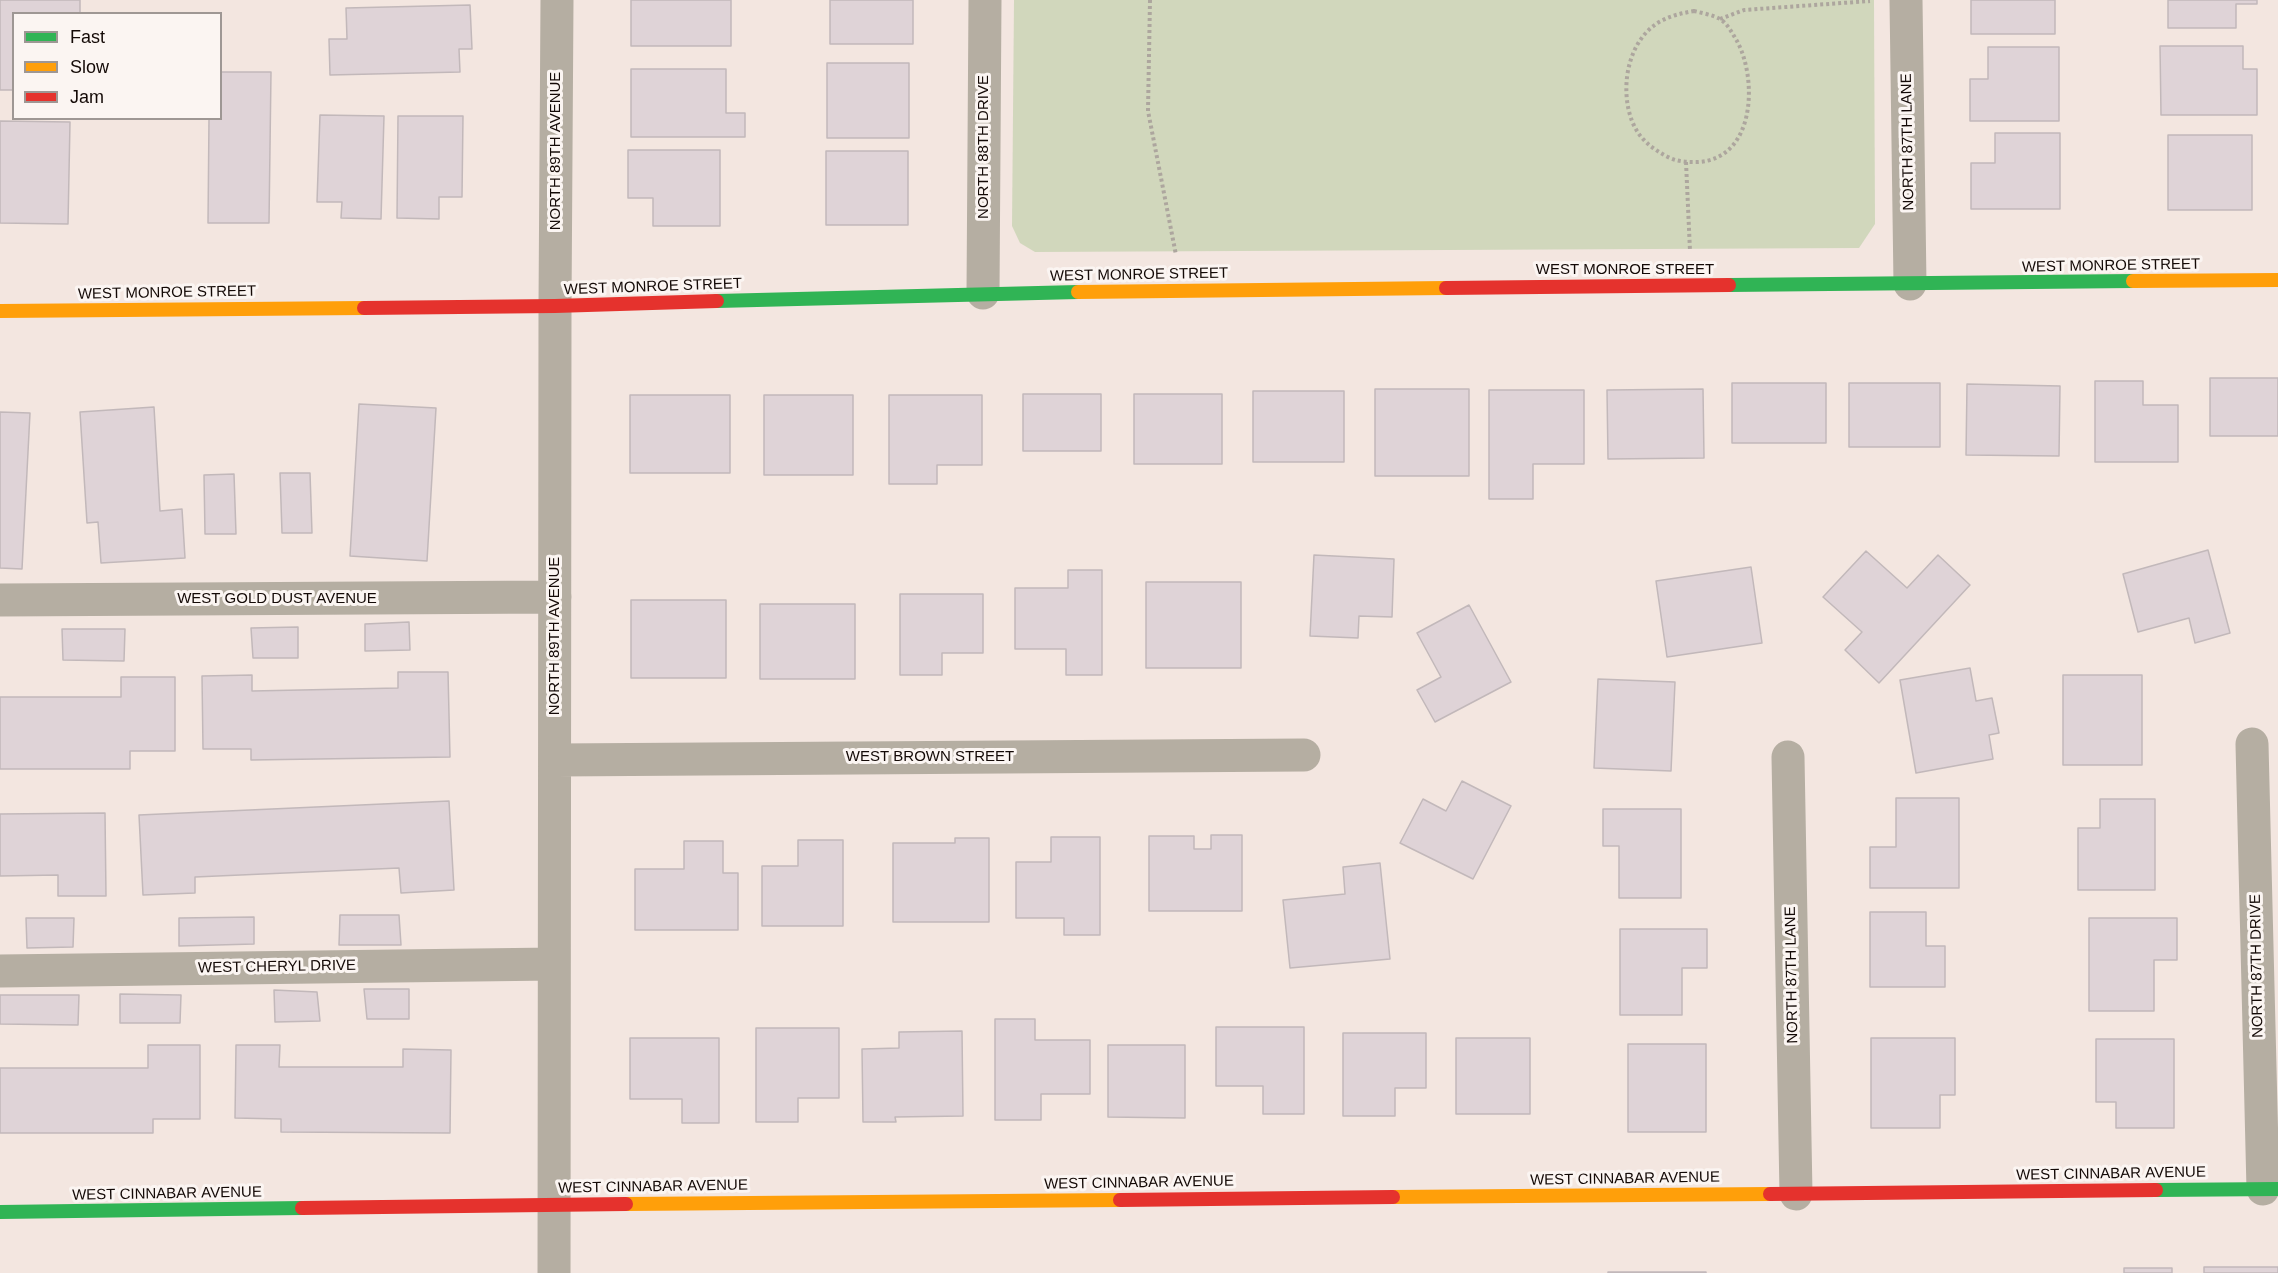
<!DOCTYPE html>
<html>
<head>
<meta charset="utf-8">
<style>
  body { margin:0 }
  #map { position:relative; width:2278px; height:1273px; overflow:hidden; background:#f3e6e0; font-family:Helvetica,sans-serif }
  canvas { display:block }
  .legend { position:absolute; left:12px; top:12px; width:210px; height:108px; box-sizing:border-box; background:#fbf5f2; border:2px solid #9e9794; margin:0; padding:8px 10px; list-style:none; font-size:18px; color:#130906 }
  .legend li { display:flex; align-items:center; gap:12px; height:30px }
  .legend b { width:30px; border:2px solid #9e9794 }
</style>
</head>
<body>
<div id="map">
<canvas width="2278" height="1273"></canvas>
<ul class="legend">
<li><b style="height:8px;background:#30b455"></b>Fast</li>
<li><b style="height:8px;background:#ff9f0a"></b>Slow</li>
<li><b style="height:8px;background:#e5322d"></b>Jam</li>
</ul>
</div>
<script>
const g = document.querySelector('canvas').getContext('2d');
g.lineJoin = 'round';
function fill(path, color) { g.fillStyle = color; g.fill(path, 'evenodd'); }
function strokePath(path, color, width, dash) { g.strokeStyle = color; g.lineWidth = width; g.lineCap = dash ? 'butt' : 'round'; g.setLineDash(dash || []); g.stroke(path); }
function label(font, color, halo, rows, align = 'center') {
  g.font = font + ' Helvetica,sans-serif'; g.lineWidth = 6; g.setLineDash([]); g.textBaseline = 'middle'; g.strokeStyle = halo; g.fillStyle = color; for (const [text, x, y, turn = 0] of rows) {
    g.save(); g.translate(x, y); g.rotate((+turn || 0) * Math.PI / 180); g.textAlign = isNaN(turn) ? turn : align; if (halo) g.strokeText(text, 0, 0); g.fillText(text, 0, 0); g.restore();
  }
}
const green = new Path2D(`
  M1014,0H1874L1875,224L1859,248L1035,252L1020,243L1012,226Z`);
const building = new Path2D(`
  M0,0H80V14H14V90H0Z
  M631,0H731V46H631Z
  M830,0H913V44H830Z
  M1971,0H2055V34H1971Z
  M2168,0H2257V4H2236V28H2168Z
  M470,5L472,49H459L460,72L330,75L329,39H347L346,8Z
  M2160,46H2243V69H2257V115H2161Z
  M1988,47H2059V121H1970V79H1988Z
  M827,63H909V138H827Z
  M631,69H726V113H745V137H631Z
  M220,72H271L269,223H208L209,118H220Z
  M320,115L384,116L381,219L341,218L342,202H317Z
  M398,116H463L462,197H439V219L397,218Z
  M0,121L70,122L68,224L0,223Z
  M1995,133H2060V209H1971V163H1995Z
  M2168,135H2252V210H2168Z
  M628,150H720V226H653V198H628Z
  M826,151H908V225H826Z
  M2210,378H2278V436H2210Z
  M2095,381H2143V405H2178V462H2095Z
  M1732,383H1826V443H1732Z
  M1849,383H1940V447H1849Z
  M1967,384L2060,386L2059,456L1966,455Z
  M1375,389H1469V476H1375Z
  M1703,389L1704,458L1608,459L1607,390Z
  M1489,390H1584V464H1533V499H1489Z
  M1253,391H1344V462H1253Z
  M1023,394H1101V451H1023Z
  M1134,394H1222V464H1134Z
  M630,395H730V473H630Z
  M764,395H853V475H764Z
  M889,395H982V465H937V484H889Z
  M359,404L436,408L427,561L350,556Z
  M154,407L160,511L182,509L185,558L101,563L98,522L87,523L80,412Z
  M0,412L30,413L22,569L0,568Z
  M280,473H310L312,533H282Z
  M234,474L236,534H205L204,475Z
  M2208,550L2230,633L2195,643L2189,618L2138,632L2123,574Z
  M1866,551L1907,588L1938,555L1970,585L1879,683L1845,650L1862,632L1823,597Z
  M1314,555L1394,559L1392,617L1359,616L1358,638L1310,636Z
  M1751,567L1762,643L1667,657L1656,581Z
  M1068,570H1102V675H1066V649H1015V588H1068Z
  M1146,582H1241V668H1146Z
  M900,594H983V653H942V675H900Z
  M631,600H726V678H631Z
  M760,604H855V679H760Z
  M1469,605L1511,682L1435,722L1417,690L1441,677L1417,633Z
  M409,622L410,650L365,651V624Z
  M298,627V658H253L251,628Z
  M62,629H125L124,661L63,660Z
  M1970,668L1976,701L1992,698L1999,733L1989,735L1993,759L1916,773L1900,680Z
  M398,672H448L450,757L251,760V749H203L202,676L252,675V691L398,688Z
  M2063,675H2142V765H2063Z
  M121,677H175V751H130V769H0V697H121Z
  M1598,679L1675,682L1671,771L1594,768Z
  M1462,781L1511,806L1473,879L1400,843L1423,799L1446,811Z
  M1896,798H1959V888H1870V847H1896Z
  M2100,799H2155V890H2078V828H2100Z
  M449,801L454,890L401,893L399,868L195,877V893L143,895L139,815Z
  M1603,809H1681V898H1619V846H1603Z
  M105,813L106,896H58V875L0,876V814Z
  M1211,835H1242V911H1149V836H1194V849H1211Z
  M1051,837H1100V935H1064V918H1016V862H1051Z
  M955,838H989V922H893V843H955Z
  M798,840H843V926H762V866H798Z
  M684,841H723V873H738V930H635V869H684Z
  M1380,863L1390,959L1290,968L1283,900L1345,894L1343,867Z
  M1870,912H1926V946H1945V987H1870Z
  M340,915H399L401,945H339Z
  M254,917V944L179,946V918Z
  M26,918H74L73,947L27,948Z
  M2089,918H2177V960H2154V1011H2089Z
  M1620,929H1707V968H1682V1015H1620Z
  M364,989H409V1019H367Z
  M274,990L317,992L320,1021L275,1022Z
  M120,994L181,995L180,1023H120Z
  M0,995H79L78,1025L0,1024Z
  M995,1019H1035V1040H1090V1094H1041V1120H995Z
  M1216,1027H1304V1114H1263V1086H1216Z
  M756,1028H839V1098H798V1122H756Z
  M962,1031L963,1116L895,1117L896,1122H863L862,1049L899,1048V1032Z
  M1343,1033H1426V1088H1395V1116H1343Z
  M630,1038H719V1123H682V1099H630Z
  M1456,1038H1530V1114H1456Z
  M1871,1038H1955V1095H1940V1128H1871Z
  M2096,1039H2174V1128H2116V1102H2096Z
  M1628,1044H1706V1132H1628Z
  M148,1045H200V1119H153V1133H0V1068H148Z
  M236,1045H280L279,1067H403V1049L451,1050L450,1133L281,1132V1119L235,1118Z
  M1108,1045H1185V1118L1108,1117Z
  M2204,1267H2278V1273H2204Z
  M2124,1268H2172V1273H2124Z
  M1608,1272H1706V1273H1608Z`);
const path = new Path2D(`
  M1150,0L1148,111L1176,255
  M1694,11C1702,13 1713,15 1720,19C1728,24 1732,33 1737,41C1758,80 1755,160 1697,162C1688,162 1679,162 1670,158C1652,149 1639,139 1632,121C1619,87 1628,37 1663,20C1673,15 1683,13 1694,11Z
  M1720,19L1744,10L1870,1
  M1686,162L1690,251`);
const street = new Path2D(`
  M1906,0L1910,284
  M983,293L985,0
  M0,600L555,597
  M2252,744L2263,1189
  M1788,757L1796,1194
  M556,760L1304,755
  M0,971L554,964
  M554,1273L555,306L557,0`);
const fast = new Path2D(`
  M1729,285L2133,281
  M717,301L1078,292
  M2156,1190L2278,1189
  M0,1212L302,1208`);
const slow = new Path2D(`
  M2133,281L2278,280
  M1078,292L1446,288
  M0,311L364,308
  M1393,1197L1770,1194
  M626,1204L1120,1200`);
const jam = new Path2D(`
  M1446,288L1729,285
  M364,308L555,306L717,301
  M1770,1194L2156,1190
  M1120,1200L1393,1197
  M302,1208L626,1204`);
const streetNames = [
  ["NORTH 87TH LANE",1908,142,-91],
  ["NORTH 88TH DRIVE",984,147,-90],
  ["NORTH 89TH AVENUE",556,151,-90],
  ["WEST MONROE STREET",2111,266,-1],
  ["WEST MONROE STREET",1625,270],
  ["WEST MONROE STREET",1139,275,-1],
  ["WEST MONROE STREET",653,287,-2],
  ["WEST MONROE STREET",167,293,-1],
  ["WEST GOLD DUST AVENUE",277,599],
  ["NORTH 89TH AVENUE",555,636,-90],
  ["WEST BROWN STREET",930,757],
  ["NORTH 87TH DRIVE",2257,966,-91],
  ["WEST CHERYL DRIVE",277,967,-1],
  ["NORTH 87TH LANE",1792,975,-91],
  ["WEST CINNABAR AVENUE",2111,1174,-1],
  ["WEST CINNABAR AVENUE",1625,1179,-1],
  ["WEST CINNABAR AVENUE",1139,1183,-1],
  ["WEST CINNABAR AVENUE",653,1187,-1],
  ["WEST CINNABAR AVENUE",167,1194,-1]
];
fill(green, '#d1d7bc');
fill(building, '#dfd3d7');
strokePath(building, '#c2b8ba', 1.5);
strokePath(path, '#ada69e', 4, [3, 3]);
strokePath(street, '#b5aea2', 33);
strokePath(fast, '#30b455', 14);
strokePath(slow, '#ff9f0a', 14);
strokePath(jam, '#e5322d', 14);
label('15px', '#130906', '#fbf5f2', streetNames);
</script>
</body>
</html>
